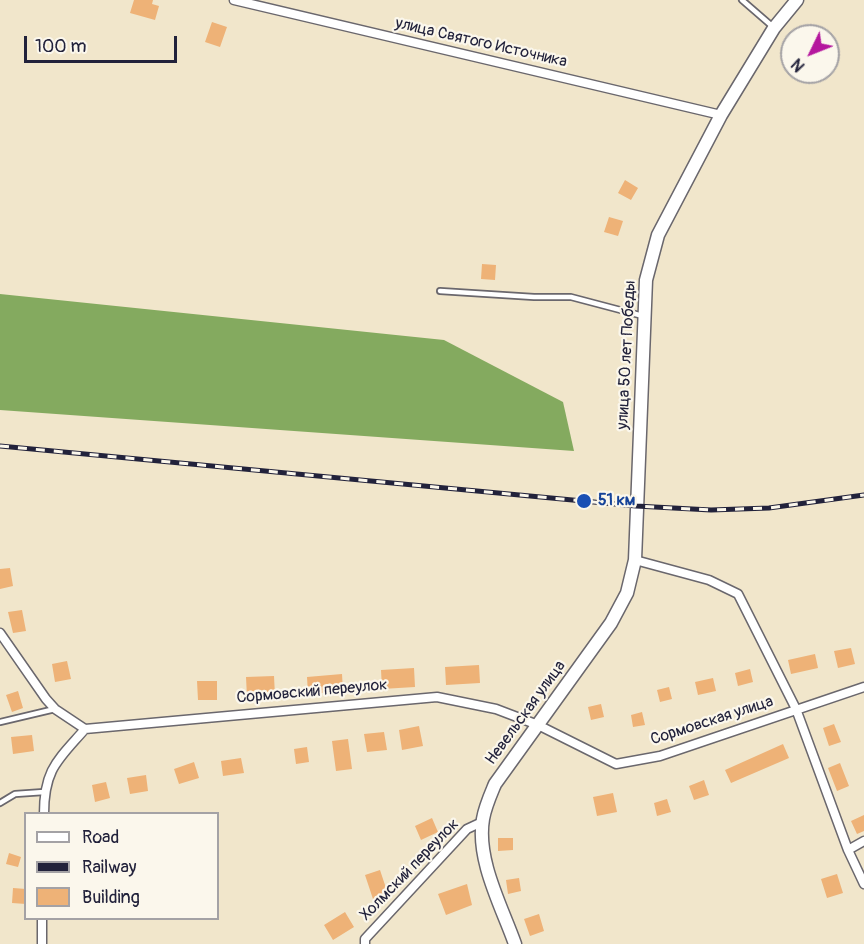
<!DOCTYPE html>
<html>
<head>
<meta charset="utf-8">
<style>
  body { margin:0 }
  #map { position:relative; width:864px; height:944px; overflow:hidden; background:#f1e6cb; font-family:Pangolin,sans-serif }
  canvas { display:block }
  .legend { position:absolute; left:24px; top:812px; width:195px; height:108px; box-sizing:border-box; background:#fbf7ec; border:2px solid #a4a2a5; margin:0; padding:8px 10px; list-style:none; font-size:18px; color:#22223b }
  .legend li { display:flex; align-items:center; gap:12px; height:30px }
  .legend b { width:30px; border:2px solid #a4a2a5 }
  .north { position:absolute; left:780px; top:24px; width:60px; height:60px; box-sizing:border-box; background:#fbf7ec; border:2px solid #a4a2a5; border-radius:50%; rotate:227deg; font-size:16px; font-weight:700; line-height:24px; text-align:center; color:#22223b }
  .north::after { content:''; display:block; margin:auto; width:21px; height:27px; background:#b5179e; clip-path:polygon(50% 0,100% 100%,50% 72%,0 100%) }
  .scale { position:absolute; left:24px; top:36px; width:153px; height:27px; box-sizing:border-box; border:3px solid #22223b; border-top:0; padding-left:8px; font-size:18px; line-height:21px; white-space:nowrap; color:#22223b; -webkit-text-stroke:4px #fbf7ec; paint-order:stroke }
</style>
</head>
<body>
<div id="map">
<canvas width="864" height="944"></canvas>
<ul class="legend">
<li><b style="height:8px;background:#fff"></b>Road</li>
<li><b style="height:8px;background:#22223b"></b>Railway</li>
<li><b style="height:16px;background:#eeb277"></b>Building</li>
</ul>
<div class="north">N</div>
<div class="scale">100 m</div>
</div>
<script>
const g = document.querySelector('canvas').getContext('2d');
g.lineJoin = 'round';
function fill(path, color) { g.fillStyle = color; g.fill(path, 'evenodd'); }
function strokePath(path, color, width, dash) { g.strokeStyle = color; g.lineWidth = width; g.lineCap = dash ? 'butt' : 'round'; g.setLineDash(dash || []); g.stroke(path); }
function label(font, color, halo, rows, align = 'center') {
  g.font = font + ' Pangolin,sans-serif'; g.lineWidth = 4.5; g.setLineDash([]); g.textBaseline = 'middle'; g.strokeStyle = halo; g.fillStyle = color; for (const [text, x, y, turn = 0] of rows) {
    g.save(); g.translate(x, y); g.rotate((+turn || 0) * Math.PI / 180); g.textAlign = isNaN(turn) ? turn : align; if (halo) g.strokeText(text, 0, 0); g.fillText(text, 0, 0); g.restore();
  }
}
const forest = new Path2D(`
  M0,294L444,340L563,402L574,451L0,410Z`);
const building = new Path2D(`
  M134,0H153L152,4L159,6L155,20L130,13Z
  M212,22L227,27L220,47L205,42Z
  M625,180L638,188L631,200L618,193Z
  M609,217L623,221L618,236L604,232Z
  M482,264L496,265L495,280L481,279Z
  M10,568L13,586L0,589V569Z
  M22,610L26,631L13,633L8,612Z
  M851,648L855,664L838,668L834,651Z
  M815,654L818,668L791,674L788,660Z
  M67,661L71,679L55,682L52,664Z
  M479,665L480,683L446,685L445,667Z
  M414,668L415,687L382,689L381,670Z
  M750,669L753,682L738,686L735,673Z
  M342,674L343,691L308,694L307,677Z
  M274,676L275,696L247,697L246,677Z
  M713,678L716,691L698,695L695,682Z
  M197,681H217V700H198Z
  M669,687L672,699L660,702L657,690Z
  M18,691L23,708L12,712L6,695Z
  M601,704L604,717L591,720L588,707Z
  M642,712L645,725L633,727L631,715Z
  M834,724L841,742L829,746L823,728Z
  M419,726L423,746L402,750L399,730Z
  M384,732L387,750L367,752L364,734Z
  M32,735L34,751L13,754L11,737Z
  M348,739L352,769L336,771L332,741Z
  M783,744L789,758L731,783L725,770Z
  M307,747L309,762L296,764L294,749Z
  M241,758L244,773L223,776L221,761Z
  M194,762L199,778L179,784L174,769Z
  M840,763L849,786L837,791L828,768Z
  M146,775L148,791L130,794L127,778Z
  M704,780L709,795L694,800L689,786Z
  M106,782L110,798L95,802L92,785Z
  M613,793L617,812L597,816L593,797Z
  M667,799L671,812L657,816L654,803Z
  M864,815V831L857,834L851,821Z
  M432,818L438,832L421,840L415,826Z
  M498,838H513V850L498,851Z
  M9,853L21,857L18,867L6,864Z
  M380,870L388,894L373,899L365,875Z
  M837,874L843,893L827,898L821,879Z
  M519,878L521,891L508,894L506,880Z
  M467,884L472,905L446,915L438,894Z
  M13,888L26,889V904L12,903Z
  M345,912L354,927L333,940L324,925Z
  M539,914L544,931L530,936L524,919Z`);
const lane = new Path2D(`
  M742,0L772,26
  M440,291L534,297H571L643,316
  M0,722L55,709
  M0,803L15,794L44,792`);
const street = new Path2D(`
  M234,0L721,115
  M635,560L709,580L738,594L796,709L848,850L864,884
  M0,633L46,699L55,709L85,729
  M85,729L437,697L496,709L538,725L616,764L660,756L864,687
  M44,814C44,769 58,760 85,729
  M848,850L864,841
  M42,944V918
  M365,944V939L467,829L482,822`);
const secondary = new Path2D(`
  M515,944C502,907 476,860 483,819C485,807 490,796 495,784L611,623L627,593L635,560L646,280L658,235L721,115L774,28L797,0`);
const rail = new Path2D(`
  M0,446L636,506L711,510L769,508L864,495`);
const markers = [
  [584,501,8,"#1a4fb4"]
];
const streetNames = [
  ["улица Святого Источника",481,43,13],
  ["улица 50 лет Победы",627,355,-87],
  ["Сормовский переулок",312,692,-5],
  ["Невельская улица",526,713,-54],
  ["Сормовская улица",712,721,-18],
  ["Холмский переулок",410,870,-46]
];
const transitNames = [
  ["51 км",598,501]
];
fill(forest, '#84aa5f');
fill(building, '#eeb277');
strokePath(lane, '#6a676d', 8);
strokePath(street, '#6a676d', 11);
strokePath(secondary, '#6a676d', 15);
strokePath(lane, '#fff', 4.5);
strokePath(street, '#fff', 8);
strokePath(secondary, '#fff', 12);
strokePath(rail, '#22223b', 5);
strokePath(rail, '#fbf7ec', 3, [9]);
for (const [x, y, r, color] of markers) { const dot = new Path2D(); dot.arc(x, y, r, 0, 2 * Math.PI); g.fillStyle = color; g.fill(dot); strokePath(dot, '#fbf7ec', 2); }
label('16px', '#22223b', '#fbf7ec', streetNames);
label('bold 16px', '#164399', '#fbf7ec', transitNames, 'left');
</script>
</body>
</html>
